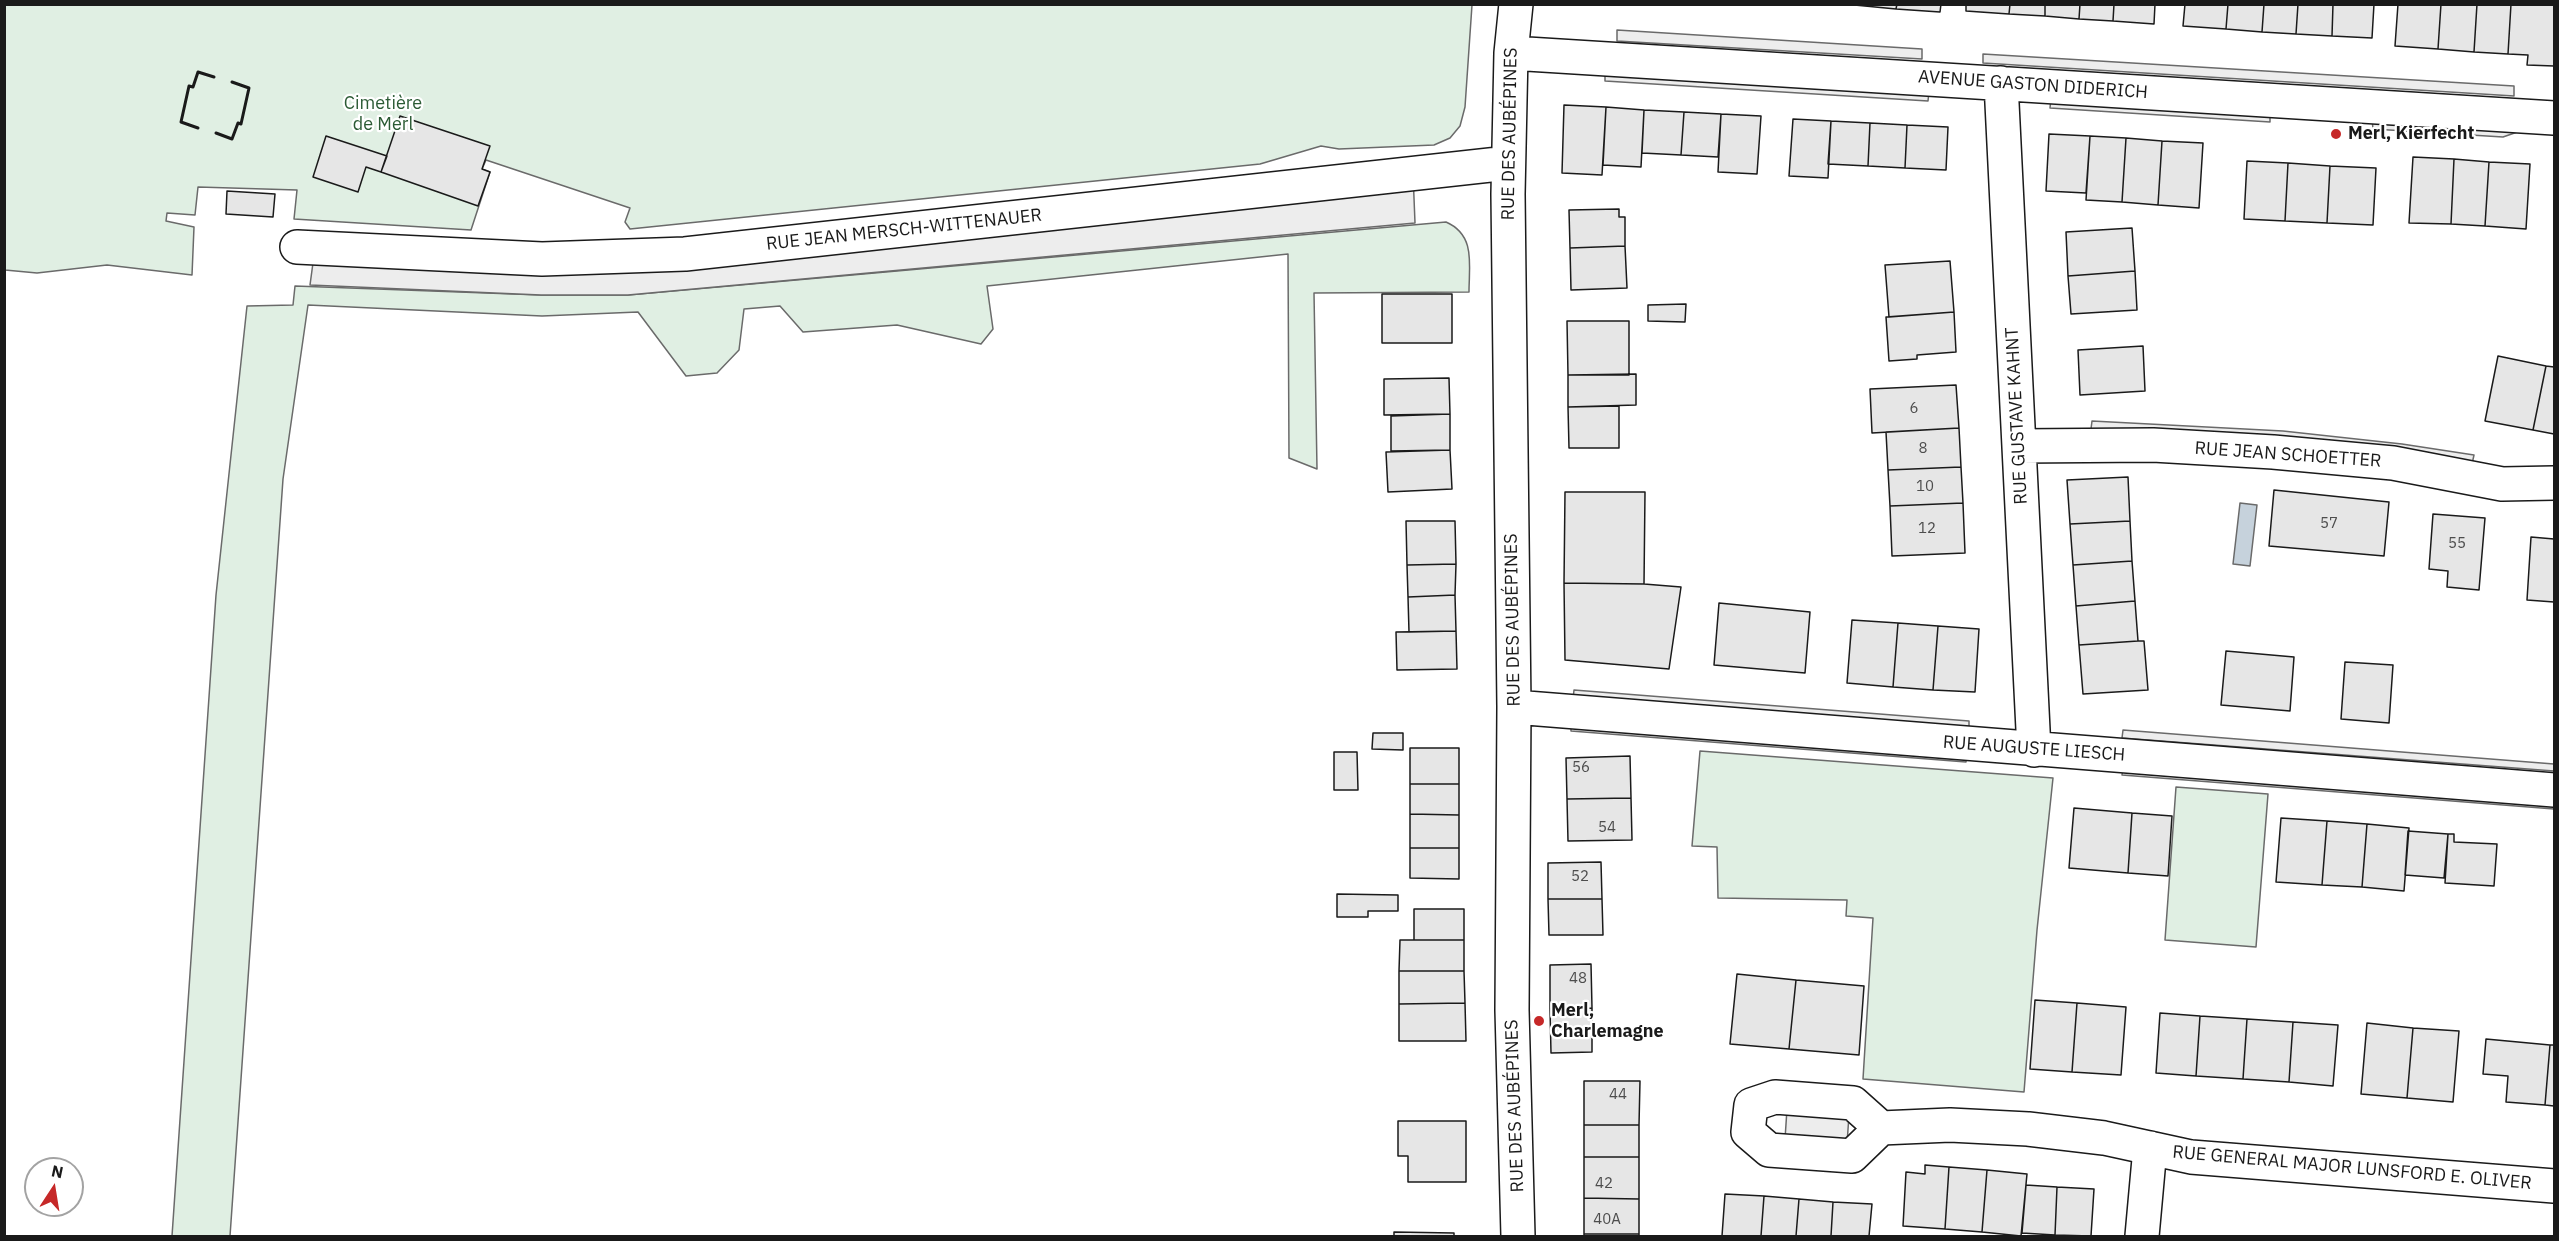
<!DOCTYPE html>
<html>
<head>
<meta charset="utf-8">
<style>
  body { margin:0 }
  #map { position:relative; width:2559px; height:1241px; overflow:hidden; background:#fff; font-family:"IBM Plex Sans",sans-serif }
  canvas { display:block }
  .frame { position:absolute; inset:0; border:6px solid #1a1a1a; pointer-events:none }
  .north { position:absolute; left:24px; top:1157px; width:60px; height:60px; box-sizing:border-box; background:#fff; border:2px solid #a3a3a3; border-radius:50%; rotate:12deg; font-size:16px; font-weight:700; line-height:24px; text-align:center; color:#1a1a1a }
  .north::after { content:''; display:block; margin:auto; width:21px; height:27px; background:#c62828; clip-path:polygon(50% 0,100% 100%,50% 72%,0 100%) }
</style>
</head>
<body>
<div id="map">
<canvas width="2559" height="1241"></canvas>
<div class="frame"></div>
<div class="north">N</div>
</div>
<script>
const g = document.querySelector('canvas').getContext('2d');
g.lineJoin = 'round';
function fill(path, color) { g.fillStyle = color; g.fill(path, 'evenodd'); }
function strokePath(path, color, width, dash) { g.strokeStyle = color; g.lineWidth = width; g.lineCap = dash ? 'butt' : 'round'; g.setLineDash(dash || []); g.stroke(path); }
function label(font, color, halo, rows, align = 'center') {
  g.font = font + ' "IBM Plex Sans",sans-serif'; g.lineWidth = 4.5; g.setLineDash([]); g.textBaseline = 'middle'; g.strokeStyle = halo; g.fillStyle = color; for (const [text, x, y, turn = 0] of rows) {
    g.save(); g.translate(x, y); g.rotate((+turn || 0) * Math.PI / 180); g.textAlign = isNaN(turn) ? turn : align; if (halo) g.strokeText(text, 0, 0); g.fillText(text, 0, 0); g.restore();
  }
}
const green = new Path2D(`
  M4,5H1472L1465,107L1460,126L1450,138L1434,145L1339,149L1321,146L1260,164L630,229L625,222L630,208L486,160L482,169L490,172L471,230L294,219L297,190L198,187L195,215L167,213L166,221L194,227L192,275L107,265L37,273L5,270Z
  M1446,222C1476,235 1469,265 1469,292L1314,293L1317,469L1289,458L1288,254L987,286L993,329L981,344L897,325L803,332L780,306L744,309L739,350L717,373L686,376L638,312L542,316L308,305L283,479L230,1236H172L216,595L247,306L293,305L295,286L541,295H628Z
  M1700,751L2053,778L2037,930L2024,1092L1863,1079L1873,918L1846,916L1847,900L1718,898L1717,847L1692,846Z
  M2176,787L2268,794L2256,947L2165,940Z`);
const parking = new Path2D(`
  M1617,30L1922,49V59L1617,41Z
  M1983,54L2514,86V96L1983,63Z
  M1605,71L1929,91L1928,101L1605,81Z
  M2051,98L2270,112V122L2050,108Z
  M2372,119L2526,129L2503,137L2373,129Z
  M1413,173L1415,223L628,295H541L310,285L315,248L542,259Z
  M2092,421L2283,431L2402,444L2474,455L2472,464L2091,429Z
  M1574,690L1969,721V729L1573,699Z
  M1571,722L1967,753L1966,762L1571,731Z
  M2123,730L2554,764V771L2122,738Z
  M2123,768L2554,802V809L2122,775Z
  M1787,1109L1849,1115L1847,1144L1785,1139Z`);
const water = new Path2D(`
  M2240,503L2257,505L2250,566L2233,564Z`);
const building = new Path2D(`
  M1844,4H1897L1896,9Z
  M1897,4H1941L1940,12L1896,9Z
  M1966,4H2010L2009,14L1966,11Z
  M2010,4H2045V16L2009,14Z
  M2045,4H2080L2079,19L2045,16Z
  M2080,4H2114L2113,21L2079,19Z
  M2114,4H2155L2154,24L2113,21Z
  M2185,4H2228L2226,29L2183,26Z
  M2228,4H2264L2262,32L2226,29Z
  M2264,4H2298L2296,34L2262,32Z
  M2298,4H2333L2332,36L2296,34Z
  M2333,4H2374L2372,38L2332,36Z
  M2398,4H2441L2438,49L2395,46Z
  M2441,4H2477L2474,52L2438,49Z
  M2477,4H2511L2508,54L2474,52Z
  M2511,4H2554V66L2527,65L2528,55L2508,54Z
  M1564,105L1606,107L1602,175L1562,173Z
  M1606,107L1644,110L1641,167L1603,165Z
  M1644,110L1684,112L1681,155L1642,153Z
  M1684,112L1721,114L1718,157L1681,155Z
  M1721,114L1761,116L1757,174L1718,172Z
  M400,116L490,146L482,169L490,172L478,206L381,172Z
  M1793,119L1831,121L1828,178L1789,176Z
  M1831,121L1870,123L1868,166L1828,164Z
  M1870,123L1907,125L1905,168L1868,166Z
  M1907,125L1948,127L1946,170L1905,168Z
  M2049,134L2090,136L2086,193L2046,191Z
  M326,136L387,156L381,172L366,167L358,192L313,177Z
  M2090,136L2126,138L2122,202L2086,200Z
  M2126,138L2162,141L2158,205L2122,202Z
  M2162,141L2203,143L2199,208L2158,205Z
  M2413,157L2454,159L2451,224L2409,223Z
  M2454,159L2489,162L2485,226L2451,224Z
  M2247,161L2288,163L2285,221L2244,219Z
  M2489,162L2530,164L2526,229L2485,226Z
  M2288,163L2330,166L2327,223L2285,221Z
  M2330,166L2376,168L2373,225L2327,223Z
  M227,191L275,194L273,217L226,214Z
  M1619,209V217H1625V246L1570,248L1569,210Z
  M2132,228L2135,271L2068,276L2066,232Z
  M1625,246L1627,288L1571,290L1570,248Z
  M1950,261L1954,312L1889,317L1885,265Z
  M2135,271L2137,310L2071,314L2068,276Z
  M1382,294H1452V343H1382Z
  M1686,304L1685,322L1648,321V305Z
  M1954,312L1956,352L1917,355V359L1889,361L1886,317Z
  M1567,321H1629V375H1568Z
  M2143,346L2145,391L2080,395L2078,350Z
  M2498,356L2546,366L2533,430L2485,421Z
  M2546,366L2554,367V434L2533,430Z
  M1636,374V405L1568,407V375Z
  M1449,378L1450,414L1384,415V379Z
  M1956,385L1959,428L1872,433L1870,389Z
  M1619,406V448H1569L1568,407Z
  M1450,414V450L1391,451V416Z
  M1959,428L1961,467L1888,470L1886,432Z
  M1450,450L1452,489L1388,492L1386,452Z
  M1961,467L1963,503L1890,506L1888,470Z
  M2128,477L2130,521L2070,524L2067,480Z
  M2274,490L2389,502L2384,556L2269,546Z
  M1565,492H1645L1644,584L1564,583Z
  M1963,503L1965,553L1892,556L1890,506Z
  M2433,514L2485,518L2479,590L2447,587L2448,571L2429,569Z
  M1406,521H1455L1456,564L1407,565Z
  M2130,521L2132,561L2073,565L2070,524Z
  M2531,537L2554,539V602L2527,600Z
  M2132,561L2135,601L2076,606L2073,565Z
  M1456,564L1455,595L1408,597L1407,565Z
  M1564,583L1644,584L1681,587L1669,669L1565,660Z
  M1455,595L1456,631L1409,632L1408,597Z
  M2135,601L2138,641L2079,645L2076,606Z
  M1719,603L1810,612L1805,673L1714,665Z
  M1852,620L1898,623L1893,687L1847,683Z
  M1898,623L1938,626L1933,690L1893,687Z
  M1938,626L1979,629L1975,692L1933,690Z
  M1456,631L1457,669L1397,670L1396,632Z
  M2138,641H2144L2148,690L2083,694L2079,645Z
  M2226,651L2294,657L2290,711L2221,705Z
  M2345,662L2393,665L2389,723L2341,719Z
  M1373,733H1403V750L1372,749Z
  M1410,748H1459V784H1410Z
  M1334,752H1357L1358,790H1334Z
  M1630,756L1631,798L1567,799L1566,758Z
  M1410,784H1459V815L1410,814Z
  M1631,798L1632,840L1568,841L1567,799Z
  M2074,808L2132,813L2128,873L2069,868Z
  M2132,813L2172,816L2168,876L2128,873Z
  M1410,814L1459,815V848H1410Z
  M2281,818L2327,821L2322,885L2276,882Z
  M2327,821L2367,824L2362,887L2322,885Z
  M2367,824L2409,828L2404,891L2362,887Z
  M2408,831L2448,834L2444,878L2405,875Z
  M2448,834H2454V842L2497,844L2494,886L2445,883Z
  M1410,848H1459V879L1410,878Z
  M1601,862L1602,899H1548V863Z
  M1337,894L1398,895V911H1368V917H1337Z
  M1548,899H1602L1603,935H1549Z
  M1414,909H1464V940H1414Z
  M1400,940H1464V971H1399Z
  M1591,964L1592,1008L1550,1009V965Z
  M1399,971H1464L1465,1003L1399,1004Z
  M1737,974L1796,980L1789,1049L1730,1044Z
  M1796,980L1864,986L1859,1055L1789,1049Z
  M2035,1000L2077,1003L2072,1072L2030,1069Z
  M1465,1003L1466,1041H1399V1004Z
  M2077,1003L2126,1007L2121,1075L2072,1072Z
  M1592,1008V1052L1551,1053L1550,1009Z
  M2160,1013L2200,1016L2196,1076L2156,1073Z
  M2200,1016L2247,1019L2243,1079L2196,1076Z
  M2247,1019L2293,1022L2289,1082L2243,1079Z
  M2293,1022L2338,1025L2333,1086L2289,1082Z
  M2367,1023L2413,1028L2407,1098L2361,1094Z
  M2413,1028L2459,1031L2453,1102L2407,1098Z
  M2486,1039L2550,1045L2545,1105L2506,1102L2508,1076L2483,1074Z
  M2550,1045H2554V1106L2545,1105Z
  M1584,1081H1640L1639,1125H1584Z
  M1398,1121H1466V1182H1408V1156H1398Z
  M1584,1125H1639V1157H1584Z
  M1584,1157H1639V1199L1584,1198Z
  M1925,1165L1949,1167L1945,1229L1903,1226L1906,1172L1925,1174Z
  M1949,1167L1987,1170L1982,1232L1945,1229Z
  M1987,1170L2027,1174L2021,1236L1982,1232Z
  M2026,1185L2057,1187L2055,1235L2022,1233Z
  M2057,1187L2094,1189L2091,1236L2055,1235Z
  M1725,1194L1764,1196L1761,1236H1722Z
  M1764,1196L1799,1199L1796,1236H1761Z
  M1584,1198L1639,1199V1234H1584Z
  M1799,1199L1833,1202L1831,1236H1796Z
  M1833,1202L1872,1204L1869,1236H1831Z
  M1394,1232L1454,1233V1236H1394Z
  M1584,1234H1639V1236H1584Z`);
const minor = new Path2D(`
  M1516,4L1511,53L1508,194L1514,707L1512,1010L1518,1236
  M1511,53L2554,118
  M2001,83L2034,750
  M297,247L542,259L685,254L1508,163
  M2019,446L2153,445L2273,452L2393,463L2502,484L2554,483
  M1514,707L2554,790
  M1881,1128L1853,1103L1775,1097L1751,1105L1748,1132L1769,1150L1852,1156L1881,1128L1950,1125L2028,1129L2104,1138L2191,1157L2554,1186
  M2142,1236L2150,1148`);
const wall = new Path2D(`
  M198,128L181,122L189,86L193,87L198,72L214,77
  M216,133L232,139L238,123L241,124L249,88L232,82`);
const markers = [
  [2336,134,6,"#c62828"],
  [1539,1021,6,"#c62828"]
];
const numberNames = [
  ["6",1914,409],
  ["8",1923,449],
  ["10",1925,487],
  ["57",2329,524],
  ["12",1927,529],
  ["55",2457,544],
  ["56",1581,768],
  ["54",1607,828],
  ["52",1580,877],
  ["48",1578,979],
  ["44",1618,1095],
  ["42",1604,1184],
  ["40A",1607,1220]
];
const streetNames = [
  ["AVENUE GASTON DIDERICH",2033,85,4],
  ["RUE DES AUBÉPINES",1510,134,-89],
  ["RUE JEAN MERSCH-WITTENAUER",904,230,-6],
  ["RUE GUSTAVE KAHNT",2017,416,-93],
  ["RUE JEAN SCHOETTER",2288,455,4],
  ["RUE DES AUBÉPINES",1513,620,-91],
  ["RUE AUGUSTE LIESCH",2034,749,4],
  ["RUE DES AUBÉPINES",1515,1106,-92],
  ["RUE GENERAL MAJOR LUNSFORD E. OLIVER",2352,1168,5]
];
const parkNames = [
  ["Cimetière",383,104],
  ["de Merl",383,125]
];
const poiNames = [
  ["Merl, Kierfecht",2348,134],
  ["Merl,",1551,1011],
  ["Charlemagne",1551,1032]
];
fill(green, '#e0efe3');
strokePath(green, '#6a6a6a', 1.5);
fill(parking, '#ededed');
strokePath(parking, '#6a6a6a', 1.5);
fill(water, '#c6d2dc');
strokePath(water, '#6a6a6a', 1.5);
fill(building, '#e6e6e6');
strokePath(building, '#1a1a1a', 1.5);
strokePath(minor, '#1a1a1a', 36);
strokePath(minor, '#fff', 33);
strokePath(wall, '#1a1a1a', 3);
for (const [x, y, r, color] of markers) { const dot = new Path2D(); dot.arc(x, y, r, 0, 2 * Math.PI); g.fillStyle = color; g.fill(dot); strokePath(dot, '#fff', 2); }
label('15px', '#4d4d4d', null, numberNames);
label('18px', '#1a1a1a', '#fff', streetNames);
label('18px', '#2b5a34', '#fff', parkNames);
label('bold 18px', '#1a1a1a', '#fff', poiNames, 'left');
</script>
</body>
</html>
